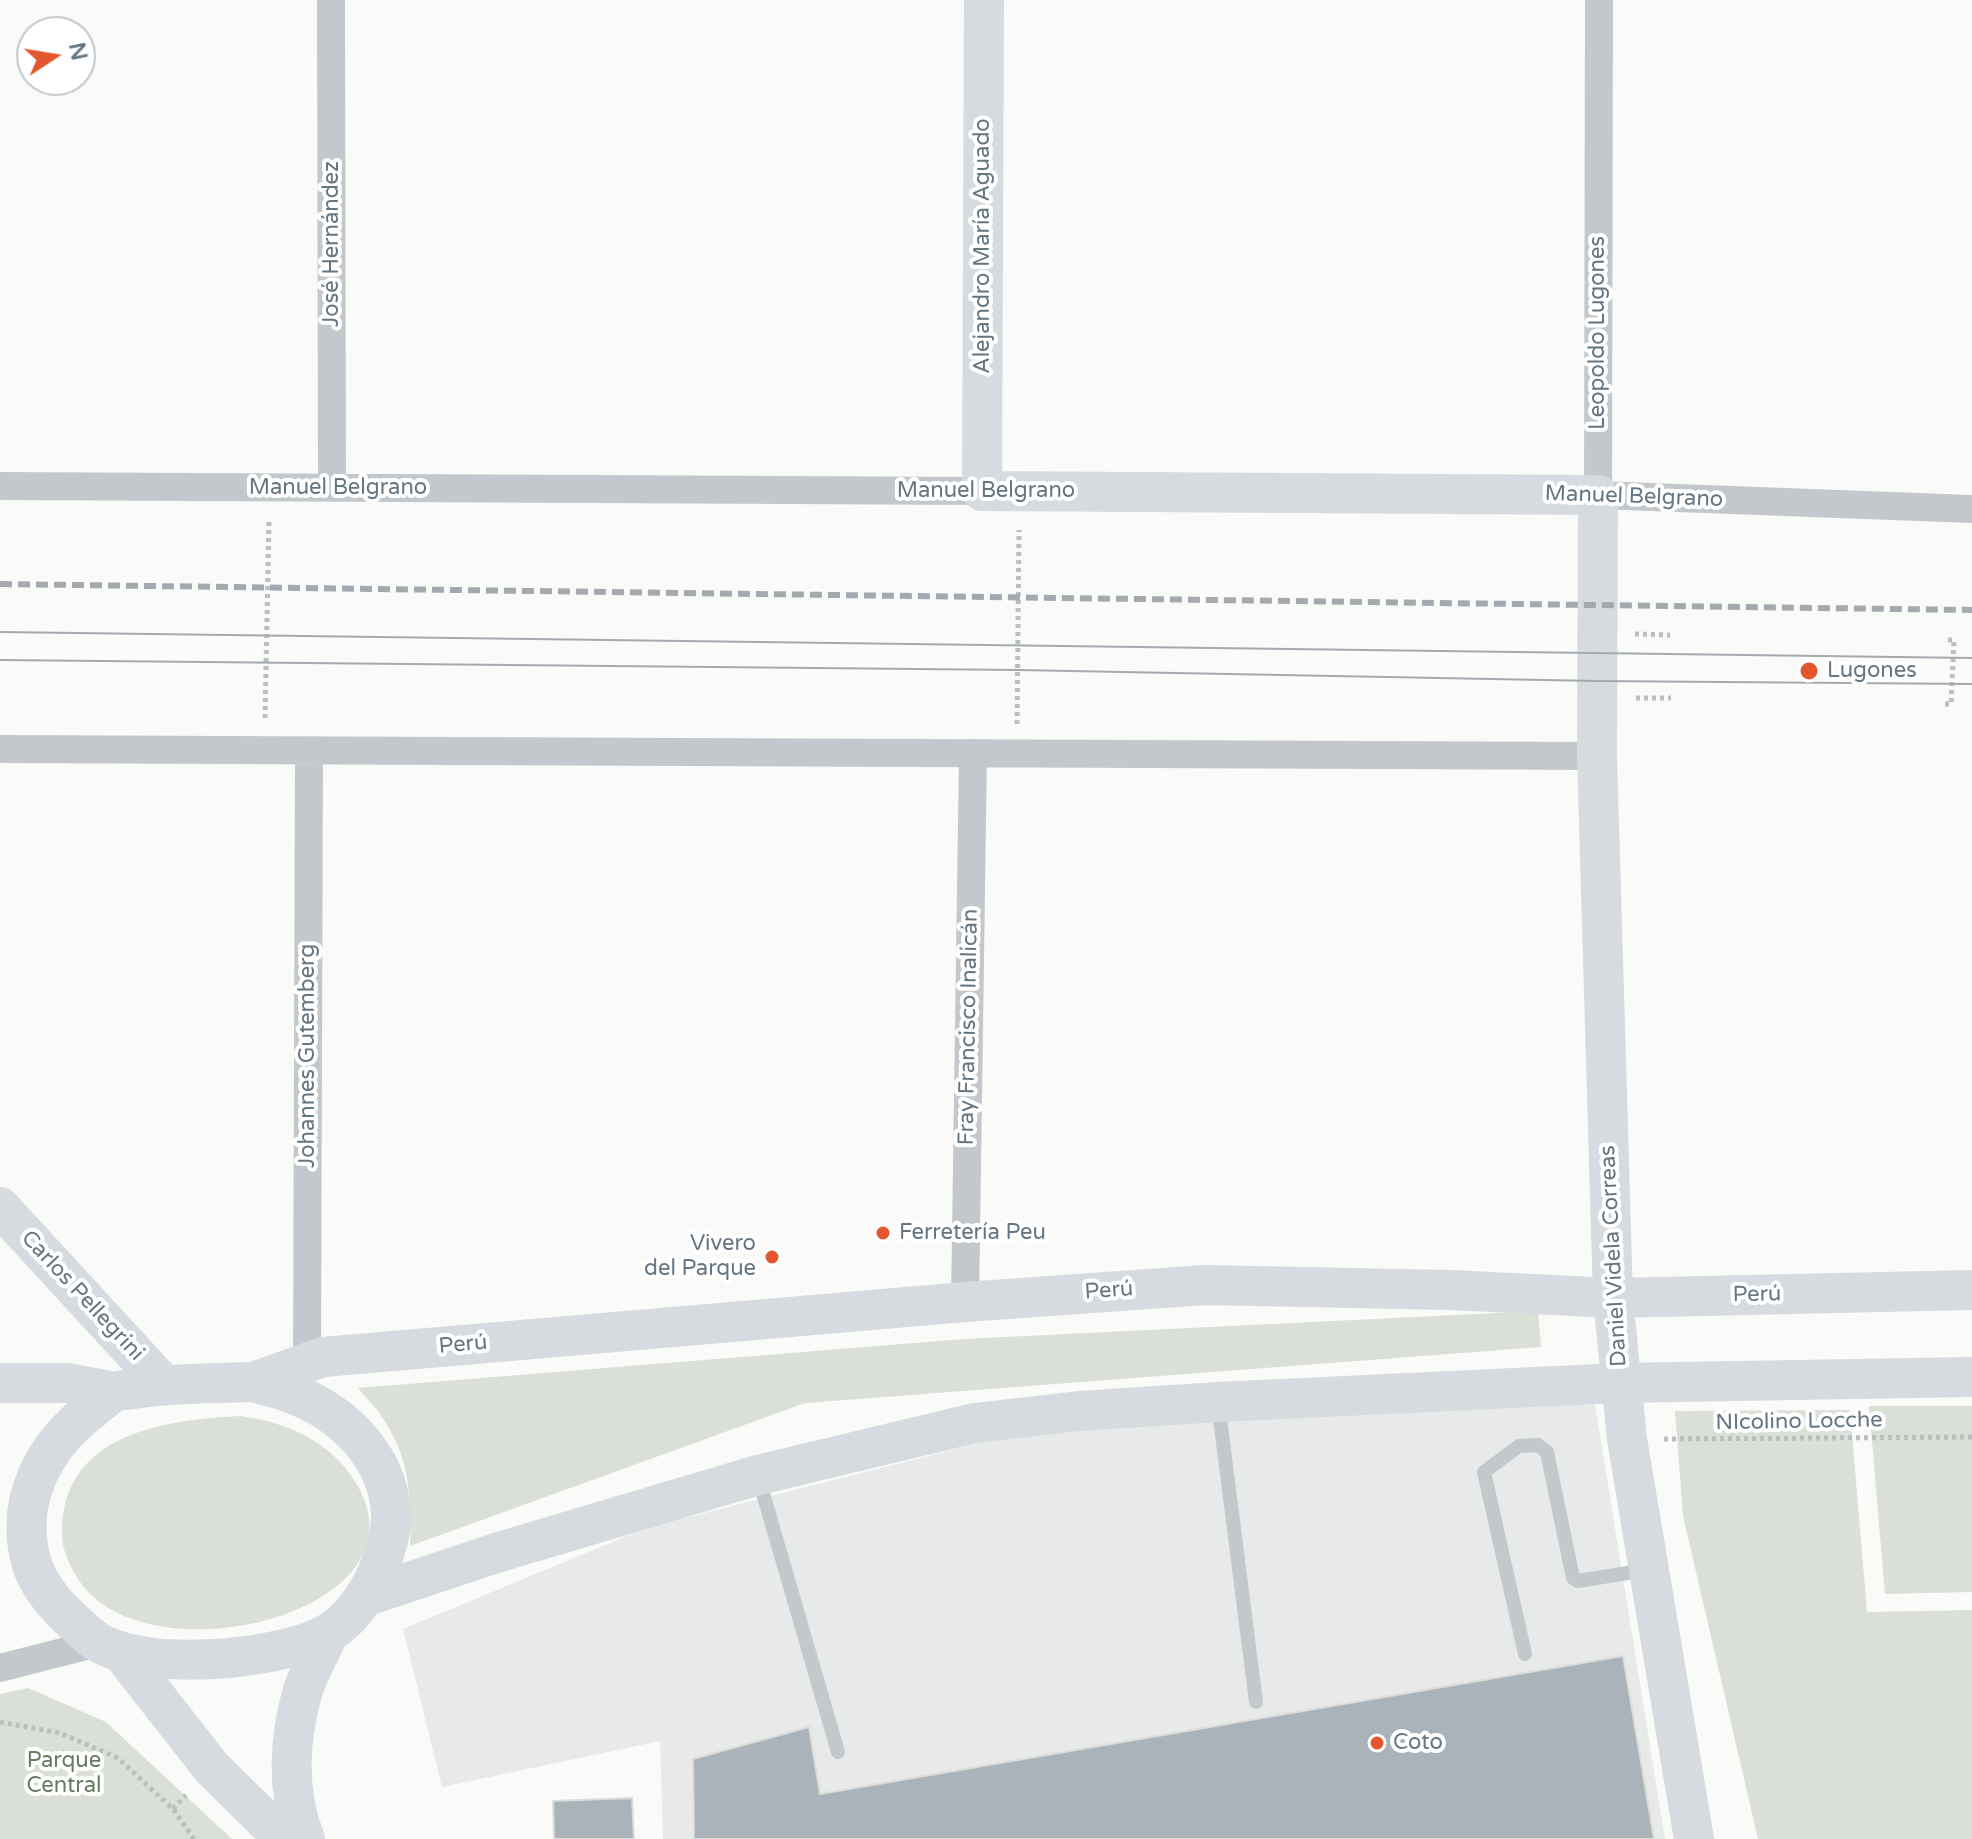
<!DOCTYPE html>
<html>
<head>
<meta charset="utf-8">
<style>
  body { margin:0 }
  #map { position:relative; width:1972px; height:1839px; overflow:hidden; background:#fafaf8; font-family:"Varela Round",sans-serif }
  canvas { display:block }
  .north { position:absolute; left:16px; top:16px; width:80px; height:80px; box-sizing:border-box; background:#fff; border:2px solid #c1c8cd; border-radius:50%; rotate:78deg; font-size:22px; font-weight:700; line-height:32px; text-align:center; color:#657683 }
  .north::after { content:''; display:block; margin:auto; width:28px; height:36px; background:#e4572e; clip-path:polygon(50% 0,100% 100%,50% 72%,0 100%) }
</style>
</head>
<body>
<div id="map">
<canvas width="1972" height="1839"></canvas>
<div class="north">N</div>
</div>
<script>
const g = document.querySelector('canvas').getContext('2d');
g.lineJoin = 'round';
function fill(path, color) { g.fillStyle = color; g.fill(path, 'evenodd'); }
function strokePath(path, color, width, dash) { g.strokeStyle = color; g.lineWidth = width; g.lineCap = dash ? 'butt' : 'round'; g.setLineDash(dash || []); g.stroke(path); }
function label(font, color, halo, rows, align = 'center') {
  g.font = font + ' "Varela Round",sans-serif'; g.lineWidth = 8; g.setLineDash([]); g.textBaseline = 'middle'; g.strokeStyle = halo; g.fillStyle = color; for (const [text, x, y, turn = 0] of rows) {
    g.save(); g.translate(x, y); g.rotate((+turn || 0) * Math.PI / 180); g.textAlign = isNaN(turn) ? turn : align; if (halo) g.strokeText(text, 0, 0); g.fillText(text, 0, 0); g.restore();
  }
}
const built = new Path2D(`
  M1595,1404L1665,1839H663L660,1741L442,1787L403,1629L646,1528L1029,1430Z`);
const green = new Path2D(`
  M1538,1311L1541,1347L805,1403L410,1546C412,1503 410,1460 386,1423C378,1410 367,1399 358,1388L964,1339Z
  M1869,1406H1972V1592L1885,1594Z
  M1850,1410L1867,1612L1972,1610V1839H1758L1683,1516L1675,1411Z
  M240,1416C286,1422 331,1441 356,1483C436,1614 136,1686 75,1574C68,1562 62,1548 62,1534C61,1434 163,1420 240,1416Z
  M28,1688L106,1722L232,1839H0V1694Z`);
const building = new Path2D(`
  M1623,1656L1654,1839H694L693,1759L809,1727L820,1794Z
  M632,1798L634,1839H554L553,1801Z`);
const path = new Path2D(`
  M1635,634L1670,635
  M1636,698H1671
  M1945,704H1951L1954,640H1947
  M265,718L269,520
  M1017,724L1019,530
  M1664,1439L1972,1437
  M0,1722L60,1733L118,1758L173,1809L194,1839
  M173,1809L186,1795`);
const lane = new Path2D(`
  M1218,1403L1256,1702
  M758,1476L838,1752
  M1525,1654L1484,1472L1519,1446L1538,1445L1547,1452L1573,1578L1578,1581L1646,1570`);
const street = new Path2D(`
  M331,0L332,488
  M1599,0L1598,495L1972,509
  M0,486L982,491
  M0,749L1597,756
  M965,1302L973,753
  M307,1362L309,751
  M0,1668L98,1643`);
const secondary = new Path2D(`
  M984,0L982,491L1598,495L1597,756L1613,1298L1627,1439L1694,1839
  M0,1207L164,1385
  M253,1382L323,1357L965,1302L1205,1285L1451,1290L1613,1298L1972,1290
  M253,1382C266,1386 280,1389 293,1394C344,1413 388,1457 391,1513C392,1531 386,1549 380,1566C371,1590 353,1618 330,1632C283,1661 134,1674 91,1637C66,1616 37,1590 30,1557C16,1498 45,1445 91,1410C98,1405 106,1396 115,1392C121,1389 131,1390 139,1388C176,1383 215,1383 253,1382Z
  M0,1383H67L115,1392
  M364,1597L496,1553L758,1475L975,1423L1079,1411L1218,1402L1620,1383L1972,1377
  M121,1652L212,1768L284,1839
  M305,1839C286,1792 289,1738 303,1690C309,1671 321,1651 329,1633`);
const tram = new Path2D(`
  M0,632L1972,658
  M0,660L1018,670L1597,681L1972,684`);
const rail = new Path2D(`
  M0,584L1972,610`);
const markers = [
  [1809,671,10,"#e4572e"],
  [883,1233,8,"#e4572e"],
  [772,1257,8,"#e4572e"],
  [1377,1743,8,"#e4572e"]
];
const streetNames = [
  ["José Hernández",332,244,-90],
  ["Alejandro María Aguado",983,246,-90],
  ["Leopoldo Lugones",1598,333,-90],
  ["Manuel Belgrano",338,488],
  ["Manuel Belgrano",986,491],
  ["Manuel Belgrano",1634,497,2],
  ["Fray Francisco Inalicán",969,1027,-89],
  ["Johannes Gutemberg",308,1056,-90],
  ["Daniel Videla Correas",1614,1256,-93],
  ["Perú",1109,1291,-4],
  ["Perú",1757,1295,-1],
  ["Carlos Pellegrini",82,1296,47],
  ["Perú",463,1345,-5],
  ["NIcolino Locche",1799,1422,-1]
];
const poiNames = [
  ["Lugones",1827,671],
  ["Ferretería Peu",899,1233],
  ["Vivero",756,1244,"right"],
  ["del Parque",756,1269,"right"],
  ["Coto",1393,1743]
];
const parkNames = [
  ["Parque",64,1761],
  ["Central",64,1786]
];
fill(built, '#e8e9e9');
fill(green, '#dadfd7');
fill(building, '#aab3b9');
strokePath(building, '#dcdcda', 2);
strokePath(path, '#bbbfc2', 5, [4, 4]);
strokePath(lane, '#c3c8cc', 14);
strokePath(street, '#c3c8cc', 28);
strokePath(secondary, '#d6dbdf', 40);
strokePath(tram, '#a2aab0', 2);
strokePath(rail, '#a2aab0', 6, [12, 6]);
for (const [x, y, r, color] of markers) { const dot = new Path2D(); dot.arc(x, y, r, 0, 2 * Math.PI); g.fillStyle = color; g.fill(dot); strokePath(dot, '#fff', 3); }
label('22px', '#657683', '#fff', streetNames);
label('22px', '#657683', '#fff', poiNames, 'left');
label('22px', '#687a64', '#fff', parkNames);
</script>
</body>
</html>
